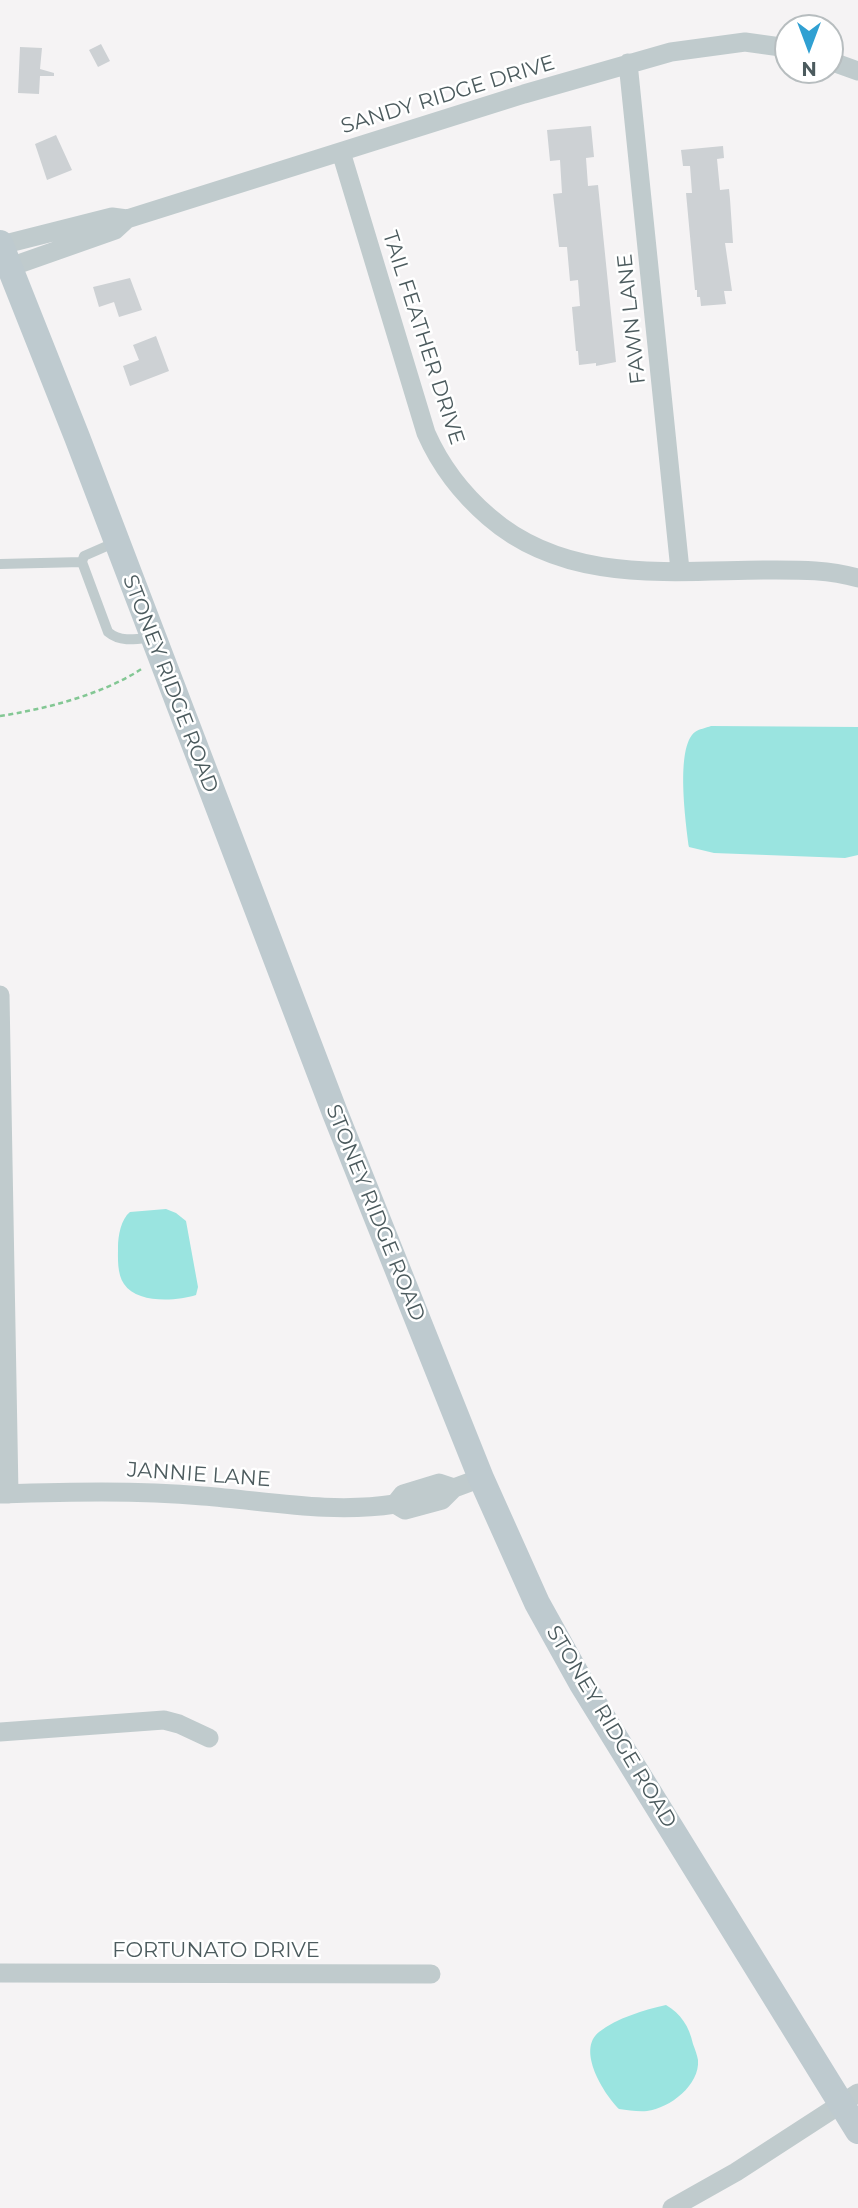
<!DOCTYPE html>
<html>
<head>
<meta charset="utf-8">
<style>
  body { margin:0 }
  #map { position:relative; width:858px; height:2208px; overflow:hidden; background:#f5f3f4; font-family:Montserrat,sans-serif }
  canvas { display:block }
  .north { position:absolute; left:774px; top:14px; width:70px; height:70px; box-sizing:border-box; background:#fff; border:2px solid #b7bdbf; border-radius:50%; rotate:180deg; font-size:19px; font-weight:700; line-height:28px; text-align:center; color:#4c5b5e }
  .north::after { content:''; display:block; margin:auto; width:24px; height:32px; background:#30a0d2; clip-path:polygon(50% 0,100% 100%,50% 72%,0 100%) }
</style>
</head>
<body>
<div id="map">
<canvas width="858" height="2208"></canvas>
<div class="north">N</div>
</div>
<script>
const g = document.querySelector('canvas').getContext('2d');
g.lineJoin = 'round';
function fill(path, color) { g.fillStyle = color; g.fill(path, 'evenodd'); }
function strokePath(path, color, width, dash) { g.strokeStyle = color; g.lineWidth = width; g.lineCap = dash ? 'butt' : 'round'; g.setLineDash(dash || []); g.stroke(path); }
function label(font, color, halo, rows, align = 'center') {
  g.font = font + ' Montserrat,sans-serif'; g.lineWidth = 5; g.setLineDash([]); g.textBaseline = 'middle'; g.strokeStyle = halo; g.fillStyle = color; for (const [text, x, y, turn = 0] of rows) {
    g.save(); g.translate(x, y); g.rotate((+turn || 0) * Math.PI / 180); g.textAlign = isNaN(turn) ? turn : align; if (halo) g.strokeText(text, 0, 0); g.fillText(text, 0, 0); g.restore();
  }
}
const water = new Path2D(`
  M711,726L858,727V855L845,858L714,853L689,847C686,824 675,747 695,732C699,729 706,728 711,726Z
  M166,1209L176,1213L186,1221L198,1287L196,1295C177,1301 137,1304 124,1284C117,1274 118,1258 118,1247C118,1236 121,1219 130,1212Z
  M666,2005C681,2014 689,2026 693,2044C695,2049 697,2055 698,2060C700,2085 670,2108 647,2111C638,2112 628,2110 619,2109C604,2094 576,2050 599,2032C617,2018 644,2010 666,2005Z`);
const building = new Path2D(`
  M101,44L110,61L98,67L89,50Z
  M20,47L42,48L40,69L54,73V76H40L39,94L18,93Z
  M591,126L594,157L586,158L588,186L598,185L616,362L596,366V363L579,365L578,351H576L572,307L580,306L578,280L570,281L567,247H559L553,194L562,193L560,160L550,161L547,130Z
  M56,135L72,170L47,180L35,144Z
  M723,146L724,158L717,159L720,190L729,189L730,199L733,243H725L732,291H724L726,304L701,306L700,297H697V290H695L686,193H692L690,166H683L681,150Z
  M130,278L142,310L119,317L114,302L99,307L93,287Z
  M156,336L169,371L130,386L123,366L139,360L133,345Z`);
const path = new Path2D(`
  M0,716C46,709 104,694 143,668`);
const lane = new Path2D(`
  M116,542L84,556L82,562L108,632C121,643 137,639 153,637
  M0,564L82,562`);
const street = new Path2D(`
  M830,61L858,71
  M628,63L680,570
  M341,152L426,433C441,467 461,493 489,517C566,584 669,571 763,570C795,570 827,569 858,578
  M127,219L524,94L671,52L745,42L788,48
  M1,245L112,217L127,219L115,230L10,267
  M0,995L9,1494
  M0,1494C67,1492 136,1490 203,1496C268,1501 331,1514 395,1504L405,1510L442,1500L454,1488L481,1478
  M395,1504L403,1494L439,1483L454,1488
  M0,1732L164,1720L179,1724L209,1738
  M0,1973L431,1974
  M672,2208L736,2172L858,2093`);
const secondary = new Path2D(`
  M0,243L77,437L335,1113L481,1478L537,1603L582,1684L858,2131`);
const streetNames = [
  ["SANDY RIDGE DRIVE",448,95,-17],
  ["FAWN LANE",632,319,-96],
  ["TAIL FEATHER DRIVE",423,338,72],
  ["STONEY RIDGE ROAD",170,684,69],
  ["STONEY RIDGE ROAD",375,1213,68],
  ["JANNIE LANE",199,1475,4],
  ["STONEY RIDGE ROAD",611,1727,59],
  ["FORTUNATO DRIVE",216,1951]
];
fill(water, '#9ae4e0');
fill(building, '#cdd1d4');
strokePath(path, '#83c794', 2.5, [5, 3.5]);
strokePath(lane, '#c0cbcd', 10);
strokePath(street, '#c0cbcd', 19);
strokePath(secondary, '#becacf', 26);
label('21px', '#4c5b5e', '#fff', streetNames);
</script>
</body>
</html>
